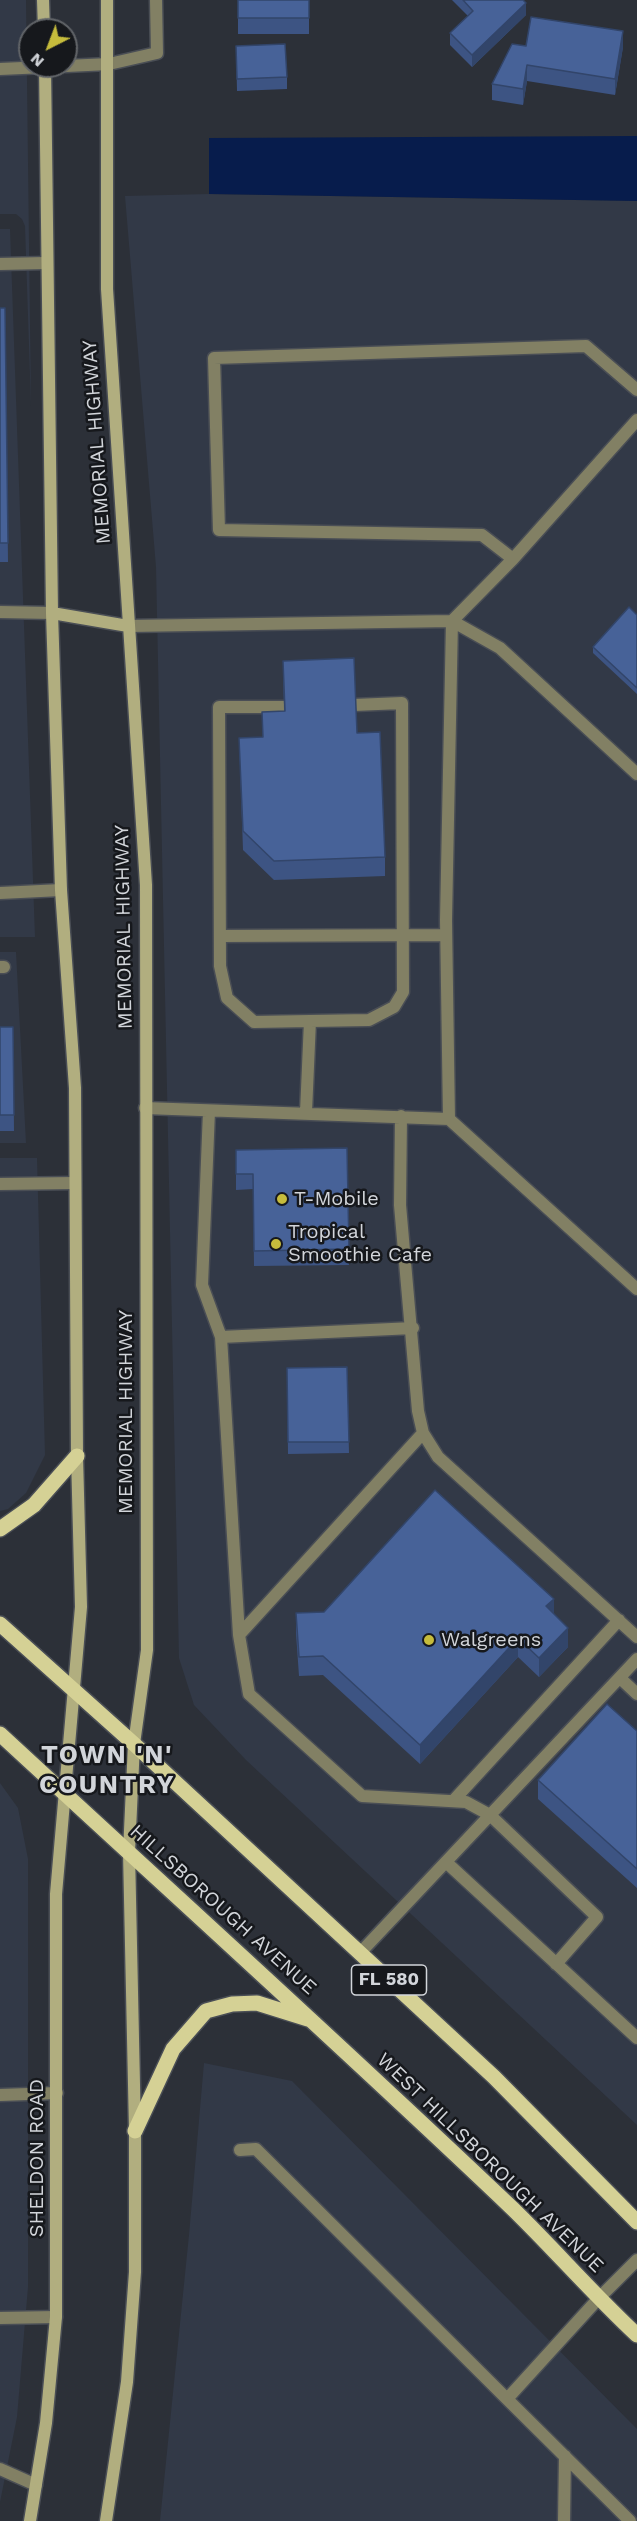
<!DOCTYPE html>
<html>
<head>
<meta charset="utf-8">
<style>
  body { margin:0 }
  #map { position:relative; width:637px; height:2521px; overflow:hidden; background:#2c3038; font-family:"Work Sans",sans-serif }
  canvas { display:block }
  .north { position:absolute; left:18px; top:18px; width:60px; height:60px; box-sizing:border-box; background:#16181c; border:2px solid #616468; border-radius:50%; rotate:222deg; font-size:16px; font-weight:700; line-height:24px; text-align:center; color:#d2d5da }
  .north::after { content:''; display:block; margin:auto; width:21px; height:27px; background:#c6bc3c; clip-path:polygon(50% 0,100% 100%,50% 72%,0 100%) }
</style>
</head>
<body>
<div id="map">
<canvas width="637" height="2521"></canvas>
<div class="north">N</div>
</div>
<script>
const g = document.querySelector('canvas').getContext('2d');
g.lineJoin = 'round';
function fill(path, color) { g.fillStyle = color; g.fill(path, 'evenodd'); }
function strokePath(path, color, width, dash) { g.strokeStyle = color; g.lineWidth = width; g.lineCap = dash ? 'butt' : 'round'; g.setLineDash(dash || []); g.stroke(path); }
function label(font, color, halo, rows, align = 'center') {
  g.font = font + ' "Work Sans",sans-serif'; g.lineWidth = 5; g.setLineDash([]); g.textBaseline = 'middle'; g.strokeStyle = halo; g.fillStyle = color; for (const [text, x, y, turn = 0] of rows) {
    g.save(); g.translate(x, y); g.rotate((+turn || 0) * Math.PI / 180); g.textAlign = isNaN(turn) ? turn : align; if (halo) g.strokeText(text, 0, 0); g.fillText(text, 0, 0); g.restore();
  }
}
const built = new Path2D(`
  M0,0H26L31,406L25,226L22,219L16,214H0Z
  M209,194L637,201V2125L246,1760L194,1705L179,1658L156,567L125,196Z
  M0,229H10L35,937H0Z
  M0,952H16L26,1143H0Z
  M0,1158H37L45,1455L26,1493L8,1509L0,1511Z
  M0,1783L18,1808L28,1859V2287L17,2417L0,2502Z
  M204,2063L292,2081L637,2429V2521H160L189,2235Z`);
const water = new Path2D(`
  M637,136V201L209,194V138Z`);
const lane = new Path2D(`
  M0,69L45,67
  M0,264L46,263
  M637,420L513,559L452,621L500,648L637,774
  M513,559L482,535L219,530L214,358L586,346L637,390
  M0,612L52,613
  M128,626L452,621L446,920L449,1119
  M284,707H219L220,966L227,998L254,1022L310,1021L306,1112
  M0,893L61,890
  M220,936L446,935
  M0,967H4
  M310,1021L369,1020L394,1007L403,992L402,703L354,705
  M145,1108L449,1119L637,1289
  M209,1111L202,1285L221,1337L239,1635L249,1694L362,1796L466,1802L490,1815L597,1917L556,1964
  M401,1116L400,1205L418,1411L423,1433L438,1457L637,1637
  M0,1184L74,1183
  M221,1337L413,1328
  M239,1635L423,1433
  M620,1678L637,1694
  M453,1801L619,1620
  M447,1863L637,2038
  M360,1953L637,1659
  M0,2095L57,2093
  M240,2150L256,2149L507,2399
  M598,2299L507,2399L630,2521
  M0,2469L36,2485
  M564,2521L565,2456`);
const street = new Path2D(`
  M66,66L109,64L157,53L156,0
  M598,2299L637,2260
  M0,2318L56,2317`);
const secondary = new Path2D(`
  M43,0L44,30
  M52,613L128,626
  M30,2521L46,2423L56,2317V1894L81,1607L77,1456L75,1088L61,890L52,613L45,66
  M106,2521L127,2382L135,2272V2131L129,1852L134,1744L147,1650L146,885L107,289V0`);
const primary = new Path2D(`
  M0,1529L34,1505L77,1456
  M0,1624L134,1744L494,2077L637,2222
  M0,1734C171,1892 344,2048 513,2209C555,2250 594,2295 637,2335
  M135,2131L173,2049L206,2011L232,2004L257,2003L308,2019`);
const wall = new Path2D(`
  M238,0H309V34H238Z
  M452,0H523L526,15L472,67L450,45V33L468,16Z
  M236,46L287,77V89L237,91Z
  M526,46L623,47L615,95L527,81L523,105L492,100V84Z
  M0,308H5L8,562H0Z
  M637,615V694L593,653V647Z
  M283,661L357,733L385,857V876L274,880L243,850L239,738L262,737L284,711Z
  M0,1027H13L14,1131H0Z
  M347,1148L349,1265L254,1266L253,1189L236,1190V1150Z
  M347,1367L349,1453L288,1454L287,1368Z
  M296,1613L554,1614L568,1647L539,1677L518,1657L420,1764L323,1675L299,1676L296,1633Z
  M637,1731V1888L538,1799V1780Z`);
const shadedWall = new Path2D(`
  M526,3V15L472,67V55Z
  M623,31V47L615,95V79Z
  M527,65V81L523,105V89Z
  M554,1599V1618L546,1606Z
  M568,1628V1647L539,1677V1658Z
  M518,1638V1657L420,1764V1745Z`);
const building = new Path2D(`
  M238,0H309V18H238Z
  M463,0H523L526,3L472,55L450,33L473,11Z
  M531,17L623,31L615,79L527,65L523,89L492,84L512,44L526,46Z
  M285,44L287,77L237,79L236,46Z
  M0,308H5L8,543H0Z
  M629,607L637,615V688L593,647Z
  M354,658L357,733L380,732L385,857L274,861L243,831L239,738L263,737L262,712L285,711L283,661Z
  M0,1027H13L14,1115H0Z
  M347,1148L349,1249L254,1251L253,1174H236V1150Z
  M347,1367L349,1442H288L287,1368Z
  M435,1490L554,1599L546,1606L568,1628L539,1658L518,1638L420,1745L323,1656L299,1657L296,1613L324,1612Z
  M607,1704L637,1731V1869L538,1780Z`);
const markers = [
  [282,1199,6,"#c6bc3c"],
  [276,1244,6,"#c6bc3c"],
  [429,1640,6,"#c6bc3c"]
];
const shields = [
  [389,1980,75]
];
const shieldNames = [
  ["FL 580",389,1980]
];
const streetNames = [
  ["MEMORIAL HIGHWAY",97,442,-94],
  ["MEMORIAL HIGHWAY",124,927,-91],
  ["MEMORIAL HIGHWAY",126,1412,-90],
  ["HILLSBOROUGH AVENUE",223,1910,42],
  ["SHELDON ROAD",37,2158,-90],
  ["WEST HILLSBOROUGH AVENUE",490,2163,44]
];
const poiNames = [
  ["T-Mobile",294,1199],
  ["Tropical",288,1232],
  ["Smoothie Cafe",288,1255],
  ["Walgreens",441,1640]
];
const districtNames = [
  ["TOWN 'N'",107,1755],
  ["COUNTRY",107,1785]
];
fill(built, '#323947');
fill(water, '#071c4c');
strokePath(lane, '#4a4e55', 15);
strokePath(street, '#4a4e55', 15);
strokePath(secondary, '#4a4e55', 15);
strokePath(primary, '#4a4e55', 18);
strokePath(lane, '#828064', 12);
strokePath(street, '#828064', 12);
strokePath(secondary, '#b1ae7f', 12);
strokePath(primary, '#d5d195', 15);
fill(wall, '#3d5483');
fill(shadedWall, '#32456a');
fill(building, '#476298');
strokePath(building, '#32456a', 1.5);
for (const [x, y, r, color] of markers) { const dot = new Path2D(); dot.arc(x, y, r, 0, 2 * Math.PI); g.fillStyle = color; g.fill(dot); strokePath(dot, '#16181c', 2); }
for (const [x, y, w] of shields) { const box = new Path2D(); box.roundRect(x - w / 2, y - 15, w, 30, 4.5); g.fillStyle = '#16181c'; g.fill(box); strokePath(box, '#d2d5da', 1.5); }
label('bold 18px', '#d2d5da', null, shieldNames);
label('20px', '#d2d5da', '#16181c', streetNames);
label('20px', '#d2d5da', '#16181c', poiNames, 'left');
g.letterSpacing = '1.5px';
label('bold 26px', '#d2d5da', '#16181c', districtNames);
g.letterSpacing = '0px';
</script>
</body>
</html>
